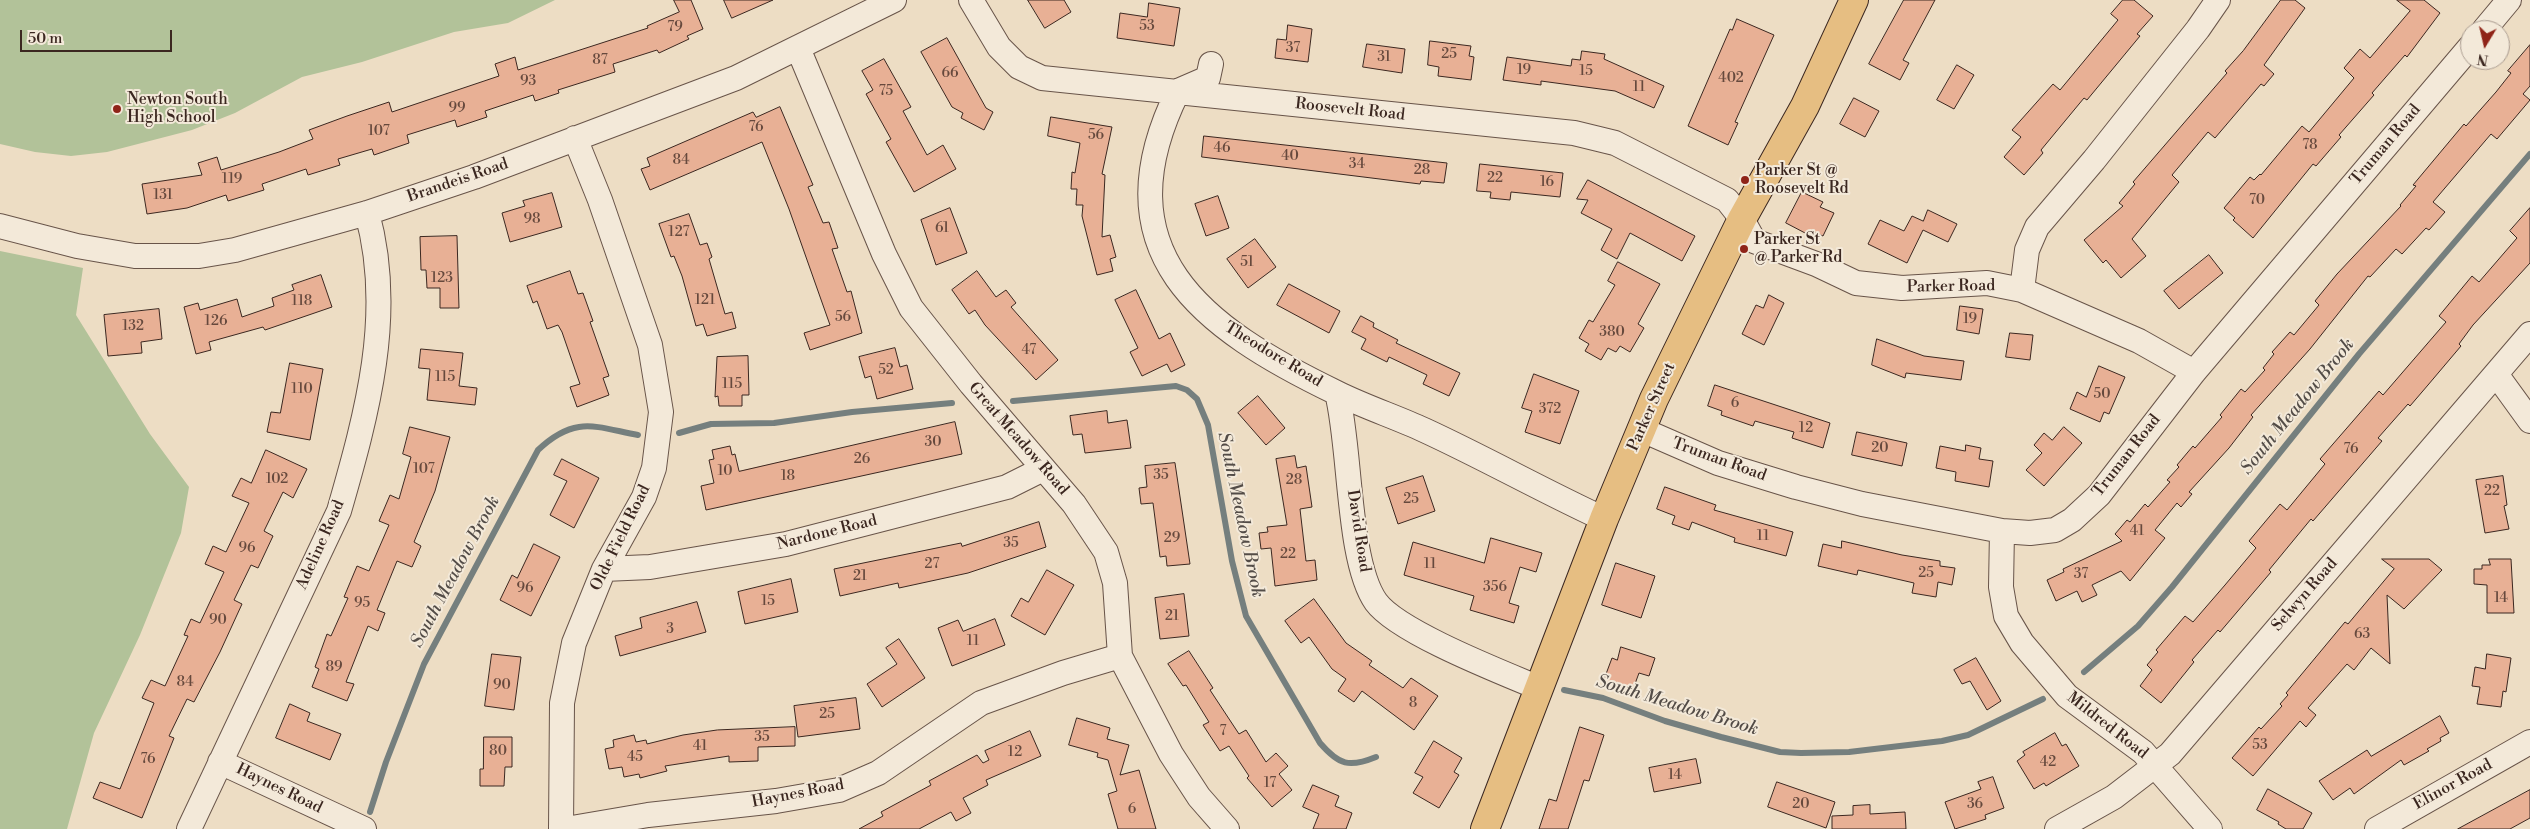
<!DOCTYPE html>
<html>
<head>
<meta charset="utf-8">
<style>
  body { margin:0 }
  #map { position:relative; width:2530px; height:829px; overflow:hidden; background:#edddc4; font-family:"Libre Bodoni",serif }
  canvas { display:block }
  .north { position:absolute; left:2460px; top:20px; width:50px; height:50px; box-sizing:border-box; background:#f3e9d9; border:1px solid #a99b8f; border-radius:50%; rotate:189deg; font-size:14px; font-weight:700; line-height:20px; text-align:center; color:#3b2720 }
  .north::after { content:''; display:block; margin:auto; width:18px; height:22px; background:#8f2418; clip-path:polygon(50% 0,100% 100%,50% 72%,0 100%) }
  .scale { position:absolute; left:20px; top:30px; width:152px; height:22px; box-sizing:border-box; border:2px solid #3b2720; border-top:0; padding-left:6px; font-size:15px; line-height:18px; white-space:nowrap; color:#3b2720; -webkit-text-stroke:4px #f3e9d9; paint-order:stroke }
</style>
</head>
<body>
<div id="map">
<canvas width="2530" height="829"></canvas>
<div class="north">N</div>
<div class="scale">50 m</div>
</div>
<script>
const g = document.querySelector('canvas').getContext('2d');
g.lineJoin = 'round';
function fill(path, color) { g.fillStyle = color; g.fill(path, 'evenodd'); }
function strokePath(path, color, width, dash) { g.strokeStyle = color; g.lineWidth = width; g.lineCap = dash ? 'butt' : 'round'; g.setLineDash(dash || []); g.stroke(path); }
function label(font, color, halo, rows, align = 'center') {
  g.font = font + ' "Libre Bodoni",serif'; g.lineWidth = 4; g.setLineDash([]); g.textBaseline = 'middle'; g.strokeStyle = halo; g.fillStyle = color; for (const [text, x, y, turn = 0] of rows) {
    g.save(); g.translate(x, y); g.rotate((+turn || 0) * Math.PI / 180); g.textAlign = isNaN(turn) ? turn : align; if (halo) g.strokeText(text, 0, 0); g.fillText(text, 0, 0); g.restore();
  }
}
const green = new Path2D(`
  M0,0H555L508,23L454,32L362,62L302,77L235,113L192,130L107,152L71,156L35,152L0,144Z
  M0,251L83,268L76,315L150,434L189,487L181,533L140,635L94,733L67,829H0Z`);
const stream = new Path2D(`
  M1013,401L1176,386L1187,390L1197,399L1208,425L1232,561L1246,616L1320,743C1339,765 1349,768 1376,757
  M679,433L711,424L774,423L852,412L952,403
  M2084,672L2138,626L2172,587L2359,354L2530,154
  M1564,690L1603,698L1665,721L1721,737L1780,752L1801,753L1849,752L1942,741L1968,735L2043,699
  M370,812L386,762L424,664L538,450C575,415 595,427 638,435`);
const building = new Path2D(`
  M674,0H691L703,29L687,36L689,39L659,53L657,50L613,64L615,72L558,90L559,93L535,101L533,95L485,111L487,117L457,127L455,120L407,135L409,143L374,155L372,149L338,159L340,165L308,175L306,169L262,184L264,190L228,201L226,195L187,208L147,214L142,184L202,175L198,163L217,157L221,170L279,152L313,139L309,130L347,116L389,102L392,112L499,76L495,64L515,57L518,70L648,28L647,26L679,12Z
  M724,0H773L732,18Z
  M1028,0H1064L1071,12L1045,28Z
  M1904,0H1935L1903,60L1909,63L1900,80L1869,64Z
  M2123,0H2134L2153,16L2137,34L2140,36L2087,100L2084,98L2041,150L2043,153L2024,175L2004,157L2021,137L2012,130L2053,84L2060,90L2118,20L2111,14Z
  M2281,0H2295L2305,8L2264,65L2274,74L2264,86L2261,84L2215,138L2208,132L2172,175L2179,182L2132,239L2146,256L2121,278L2106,260L2103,263L2084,240L2123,206L2119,203L2135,184L2133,182L2227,73L2225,71L2243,51Z
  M2397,0H2424L2440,13L2407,57L2405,55L2372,93L2374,95L2339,135L2341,137L2316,166L2313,164L2253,238L2233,220L2235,218L2224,208L2250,177L2254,180L2260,174L2261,175L2302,126L2309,132L2354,78L2344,68L2360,49L2370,58L2410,11Z
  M1149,3L1180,8L1174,46L1117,38L1120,13L1147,17Z
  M1737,19L1774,35L1735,122L1738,123L1728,145L1688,126L1730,29L1732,30Z
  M1288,25L1312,29L1308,62L1275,58L1277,39L1286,40Z
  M947,38L986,108L993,112L984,130L961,118L963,113L952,107L921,52Z
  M1430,41L1471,46L1469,56L1474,57L1471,80L1438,76L1439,67L1428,65Z
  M1367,44L1405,49L1402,73L1363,67Z
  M2530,45V86L2523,94L2530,100L2497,139L2491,134L2433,202L2445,212L2429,230L2426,228L2402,254L2396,249L2370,277L2368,276L2310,349L2251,415L2253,417L2229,448L2189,492L2192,494L2181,507L2177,503L2155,530L2165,538L2130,581L2121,571L2092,585L2097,595L2082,602L2077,591L2056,601L2047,580L2064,572L2063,569L2122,541L2115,534L2127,520L2130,522L2145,504L2148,507L2170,482L2167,480L2179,467L2177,465L2193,446L2195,448L2222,417L2220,415L2241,389L2245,392L2265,370L2263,368L2274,354L2272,352L2290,332L2294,335L2319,305L2315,301L2337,274L2401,206L2400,205L2416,186L2413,185L2464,124L2466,126L2496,92L2511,73L2508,71Z
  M1582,51L1605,54L1604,59L1664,86L1654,108L1615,91L1541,81V85L1503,80L1507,57L1571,66L1572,59L1580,60Z
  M884,59L911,107L903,111L927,155L943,145L956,169L914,192L886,142L891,139L866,94L873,90L862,71Z
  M1957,65L1974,75L1954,109L1937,100Z
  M1854,98L1879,111L1865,137L1840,124Z
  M780,107L813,185L808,187L823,223L829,222L838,248L832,249L847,292L851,291L862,333L810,350L804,333L830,325L789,209L762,142L650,190L641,169L650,166L647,158L753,112L756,117Z
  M1051,117L1112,127L1102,174L1105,175L1102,237L1110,235L1116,257L1110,259L1113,271L1097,275L1082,216L1083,205H1076L1077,189H1071L1072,172L1075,173L1080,143L1048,136Z
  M1204,136L1447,163L1444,183L1421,181L1420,184L1202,157Z
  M1480,164L1563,173L1560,197L1511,192L1510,200L1490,198L1491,192L1477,191Z
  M1588,180L1695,236L1682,261L1630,233L1617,259L1601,250L1612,229L1581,213L1588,200L1577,199Z
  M1802,192L1823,202L1820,207L1834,213L1823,236L1809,230L1807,234L1786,223Z
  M552,193L562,227L510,242L502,213L525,206L523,201Z
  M1218,196L1229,228L1206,236L1195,204Z
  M950,208L967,253L936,265L921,220Z
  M2530,208V263L2473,325L2459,344L2461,346L2428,385L2410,406L2408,404L2378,438L2382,441L2313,521L2311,519L2269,570L2271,572L2220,632L2218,630L2192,660L2194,662L2161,703L2140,686L2152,670L2147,665L2158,652L2156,650L2185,616L2193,622L2225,585L2256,548L2249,541L2280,504L2287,510L2325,464L2320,459L2379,391L2383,395L2446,322L2439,316L2472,276L2479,282L2517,238L2510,231Z
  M1928,210L1957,224L1948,242L1923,230L1907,263L1868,244L1880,220L1904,231L1912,216L1923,221Z
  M689,214L700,245L707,243L712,257L709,259L725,314L732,312L736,328L707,336L703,324L696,326L682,276L674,256L671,257L659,224Z
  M457,236L459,308H440V288H427L426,270H421L420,237Z
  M1255,239L1276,267L1248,288L1227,259Z
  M2209,255L2223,273L2179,309L2164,291Z
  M1618,262L1660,284L1638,324L1644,328L1630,352L1620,346L1616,352L1608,348L1601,360L1585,351L1589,344L1579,338L1589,320L1593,322L1615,285L1608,281Z
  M570,271L578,294L583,293L593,321L590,322L609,376L603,378L609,395L577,407L570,387L580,384L562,332L558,325L547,329L537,301L533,303L527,286Z
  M977,271L996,297L1006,290L1016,303L1011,307L1058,360L1036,380L985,325L975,310L969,314L952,290Z
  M321,275L332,307L265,330L263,327L209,342L211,350L196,354L184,307L198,303L200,310L237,299L242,317L274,306L272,298L294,290L292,285Z
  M1289,284L1340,311L1329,333L1277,305Z
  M1136,290L1159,339L1170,333L1185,365L1171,372L1167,364L1142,376L1130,352L1138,348L1115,300Z
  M1769,295L1784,303L1764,345L1742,334L1756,305L1763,308Z
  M1960,306L1983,309L1979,334L1957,330Z
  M159,309L162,339L141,342L142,353L108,356L104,315Z
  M1361,316L1374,323L1373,327L1398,340L1396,343L1460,373L1449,396L1423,384L1427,375L1389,357L1387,362L1361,349L1366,339L1352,332Z
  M2010,333L2033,335L2030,360L2006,357Z
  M1877,339L1924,356L1964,361L1961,380L1906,373L1905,378L1872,365Z
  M895,348L900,367L907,365L913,389L877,399L871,376L865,378L859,357Z
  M421,349L463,353L459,386L477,388L475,405L427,400L430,369L419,368Z
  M748,356L749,395H742V406H719L718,396L715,397L717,357Z
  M290,363L323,369L310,440L267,432L271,412L280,413Z
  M2099,366L2125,377L2109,414L2104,412L2100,422L2070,409L2077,392L2086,397Z
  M1534,374L1579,391L1560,444L1525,432L1532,411L1522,408Z
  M1715,385L1830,423L1823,448L1792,438L1794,432L1755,421L1753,426L1721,415L1722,411L1708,406Z
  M1258,396L1285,428L1266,445L1238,413Z
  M1107,411L1108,423L1127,420L1131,448L1085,453L1082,434L1073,435L1070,416Z
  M955,422L962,454L706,510L701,486L714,483L709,460L714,459L712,450L730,446L732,455L735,454L739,471Z
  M410,427L450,437L435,491L414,542L421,546L412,567L397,561L377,610L385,613L378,631L368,626L346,682L354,684L347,701L312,687L319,669L315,667L327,634L331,636L348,598L344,597L357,566L369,571L389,525L379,521L390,495L399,499L411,457L403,454Z
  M2064,427L2082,443L2044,486L2026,470L2042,453L2034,445L2044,433L2052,440Z
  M1857,432L1907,443L1902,466L1852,455Z
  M1966,445L1981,448L1979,459L1993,461L1989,487L1955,481L1956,472L1936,468L1940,446L1965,451Z
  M266,450L307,469L293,498L283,492L264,531L273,536L258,568L251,565L234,600L242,604L220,652L194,702L187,699L169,736L174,738L142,818L93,798L100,782L120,789L154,703L142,698L151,680L165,686L188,636L184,635L191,619L200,623L224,572L205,564L213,546L226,552L249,503L232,496L241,478L251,483Z
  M1295,456L1297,468L1306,466L1312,507L1300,509L1306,561L1315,560L1317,580L1275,586L1271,548L1261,549L1259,533L1268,532L1267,527L1287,525L1276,459Z
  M562,459L599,478L574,528L550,515L567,481L554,475Z
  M1175,463L1190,564L1167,566L1166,556L1160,557L1153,503L1141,504L1139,488L1147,487L1145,466Z
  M1423,476L1435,511L1398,524L1386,488Z
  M2503,476L2507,505L2504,506L2509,529L2485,533L2476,480Z
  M1665,487L1716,505L1714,510L1793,532L1786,556L1734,542L1735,538L1692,522L1689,530L1672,524L1675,516L1657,509Z
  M1039,522L1046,547L968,573L899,588L898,583L840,596L834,569L961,543L962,546Z
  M1491,538L1542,553L1536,572L1520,567L1509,603L1519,606L1514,623L1470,610L1474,596L1404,575L1413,542L1484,563Z
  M1842,541L1902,555L1940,561V566L1955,568L1952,585L1938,582L1936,597L1912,593L1914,583L1858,570L1857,575L1818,566L1823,544L1841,548Z
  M534,544L560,557L531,616L500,600L512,575L517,578Z
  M2382,559H2429L2442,570L2404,609L2387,595L2390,664L2371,648L2354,670L2347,664L2308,708L2316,715L2306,727L2300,721L2253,776L2232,758L2259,727L2261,729L2282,706L2280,704L2288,695L2286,693L2345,622L2348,624L2394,569Z
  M2489,559H2511L2514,613H2487V585L2474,584V569H2482V565H2490Z
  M1616,563L1655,576L1641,618L1602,605Z
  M1047,570L1074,585L1045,635L1011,616L1021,598L1028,602Z
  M791,579L798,612L745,624L738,592Z
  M1184,594L1189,636L1160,639L1155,598Z
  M1314,599L1346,643L1372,661L1369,665L1403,688L1411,678L1438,696L1414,730L1362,691L1354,702L1338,691L1346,679L1332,669L1309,637L1301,643L1285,621Z
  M697,602L706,632L620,656L615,636L642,628L640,618Z
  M995,619L1005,645L952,666L938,628L958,620L963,631Z
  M899,639L925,678L882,707L867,684L897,664L886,648Z
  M1621,647L1655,658L1649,676L1639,673L1632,692L1603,682L1612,658L1617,660Z
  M1189,651L1213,688L1210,690L1239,734L1246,730L1266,762L1276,753L1288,766L1279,774L1292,790L1272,807L1247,778L1249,776L1229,746L1220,751L1203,725L1209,722L1186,685L1183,686L1168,664Z
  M492,654L521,657L514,710L485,706Z
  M2487,654L2511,658L2506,692L2503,691L2501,707L2477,704L2480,687L2472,686L2475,667L2485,669Z
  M1976,658L2001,701L1987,710L1970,681L1962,684L1954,670Z
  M856,698L860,729L798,737L794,706Z
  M290,704L310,713L307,721L341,734L330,760L276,738Z
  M2440,716L2449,733L2440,738L2441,741L2427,749L2429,751L2404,765L2401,760L2354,794L2350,788L2333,800L2319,781L2367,750L2371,756Z
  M1077,718L1110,728L1107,739L1129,745L1120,775L1139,770L1156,829H1118L1108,794L1117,791L1108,760L1097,757L1098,753L1069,745Z
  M795,727V746L758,747V761L729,762V756L665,766L667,771L640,778L639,774L624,777L622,767L609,769L605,749L614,747L613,740L634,735L636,742L646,740L647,744L683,735L717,730Z
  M1580,727L1604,735L1589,781L1584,780L1568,829H1539L1549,799L1556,801Z
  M1030,731L1041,756L986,780L988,785L963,798L971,813L956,821L951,812L919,829H859L883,816L881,812L931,785L929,781L977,755L983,763L989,760L985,751Z
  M2055,733L2062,746L2066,744L2079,766L2046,786L2044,783L2034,789L2017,761L2025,755L2023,752Z
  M484,737H512V767H505L504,786H480V769H483Z
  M1434,741L1462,758L1454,772L1459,775L1439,808L1413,793L1423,777L1415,773Z
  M1696,759L1701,783L1654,792L1649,768Z
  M1993,777L2004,808L1985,815L1986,819L1955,829L1945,802L1981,789L1978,782Z
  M1777,782L1835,802L1826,828L1768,807Z
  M1313,785L1339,796L1335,806L1352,813L1346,829H1313L1319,814L1303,807Z
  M2268,789L2312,813L2303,829H2286L2278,824L2279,822L2257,810Z
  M2530,790V818L2510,829H2458Z
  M1870,805V814L1905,812L1906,829H1832V816L1853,815V806Z`);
const minor = new Path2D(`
  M971,0L999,47L1019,67L1042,78L1574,133L1615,143L1727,200L1742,219L1754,241L1816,264L1856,283L1902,288L1987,283L2022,290L2139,341L2194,372
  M2484,30L2509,0
  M798,48L884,254L911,308L971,384L1074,504L1106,552L1115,583L1120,656L1171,754L1199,797L1227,829
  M1211,64L1208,78L1178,91C1098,252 1202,328 1337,393C1365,407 1396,417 1424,430C1485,458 1543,491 1604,519
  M0,226L77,246L135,256H199L235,250L367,213L474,177L736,78L894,0
  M2022,290L2027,250L2037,227L2094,160L2198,29L2218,0
  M2496,374L2530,421
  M1337,393C1351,447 1347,561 1376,602C1398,632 1501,672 1539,688
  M1640,429L1718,463L1796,487L1862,504L2002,531L2030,533L2055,530L2072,520L2099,495L2194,372L2470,47
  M2002,531L2001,587L2006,616L2022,643L2067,696L2143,752L2210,829
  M604,569L650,567L786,544L1007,487L1043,469
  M220,762L364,829
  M189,829L339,511C367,414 395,313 367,213
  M561,829L562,703L574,643L604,569L644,497L654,468L661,412L650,345L600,200L575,138
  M566,829L648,815L776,801L839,790L878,773L981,703L1063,673L1120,656
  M2057,829L2114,797L2170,754L2530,334
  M2377,829L2530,742`);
const major = new Path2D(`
  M1485,829L1604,519L1654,399L1742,219L1805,106L1854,0`);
const markers = [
  [117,109,5,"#8f2418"],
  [1745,180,5,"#8f2418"],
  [1744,249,5,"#8f2418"]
];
const numberNames = [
  ["53",1147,27],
  ["79",675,28],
  ["37",1293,49],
  ["25",1449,55],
  ["31",1384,58],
  ["87",600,61],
  ["19",1524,71],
  ["15",1586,72],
  ["66",950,74],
  ["402",1731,79],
  ["93",528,82],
  ["11",1639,88],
  ["75",886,92],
  ["99",457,109],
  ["76",756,128],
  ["107",379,132],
  ["56",1096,136],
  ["78",2310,146],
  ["46",1222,149],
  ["40",1290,157],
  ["84",681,161],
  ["34",1357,165],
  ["28",1422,171],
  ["22",1495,179],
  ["119",232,180],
  ["16",1547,183],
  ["131",163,196],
  ["70",2257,201],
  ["98",532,220],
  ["61",942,229],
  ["127",679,233],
  ["51",1247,263],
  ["123",442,279],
  ["121",705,301],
  ["118",302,302],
  ["56",843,318],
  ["19",1970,320],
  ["126",216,322],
  ["132",133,327],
  ["380",1612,333],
  ["47",1029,351],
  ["52",886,371],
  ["115",445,378],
  ["115",732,385],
  ["110",302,390],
  ["50",2102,395],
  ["6",1735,404],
  ["372",1550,410],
  ["12",1806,429],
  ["30",933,443],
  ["20",1880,449],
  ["76",2351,450],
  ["26",862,460],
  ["107",424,470],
  ["10",725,472],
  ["35",1161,476],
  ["18",788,477],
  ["102",277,480],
  ["28",1294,481],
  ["22",2492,492],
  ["25",1411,500],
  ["41",2137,532],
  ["11",1763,537],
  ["29",1172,539],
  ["35",1011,544],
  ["96",247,549],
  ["22",1288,555],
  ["27",932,565],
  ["11",1430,565],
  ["25",1926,574],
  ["37",2081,575],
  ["21",860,577],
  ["356",1495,588],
  ["96",525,589],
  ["14",2501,599],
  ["15",768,602],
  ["95",362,604],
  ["21",1172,617],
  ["90",218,621],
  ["3",670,630],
  ["63",2362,635],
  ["11",973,642],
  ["89",334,668],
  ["84",185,683],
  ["90",502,686],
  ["8",1413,704],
  ["25",827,715],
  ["7",1223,732],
  ["35",762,738],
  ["53",2260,746],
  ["41",700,747],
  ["80",498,752],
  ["12",1015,753],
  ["45",635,758],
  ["76",148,760],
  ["42",2048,763],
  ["14",1675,776],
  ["17",1270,784],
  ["20",1801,805],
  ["36",1975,805],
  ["6",1132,810]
];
const poiNames = [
  ["Newton South",127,100],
  ["High School",127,118],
  ["Parker St @",1755,171],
  ["Roosevelt Rd",1755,189],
  ["Parker St",1754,240],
  ["@ Parker Rd",1754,258]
];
const streetNames = [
  ["Roosevelt Road",1350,110,6],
  ["Truman Road",2386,145,-50],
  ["Brandeis Road",458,181,-19],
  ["Parker Road",1951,287,-1],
  ["Theodore Road",1273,355,31],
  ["Parker Street",1652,407,-66],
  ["Great Meadow Road",1018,439,49],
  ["Truman Road",2127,456,-52],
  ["Truman Road",1719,460,20],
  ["David Road",1358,531,81],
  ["Nardone Road",827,533,-14],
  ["Olde Field Road",621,538,-64],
  ["Adeline Road",321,545,-66],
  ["Selwyn Road",2305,595,-49],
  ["Mildred Road",2107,726,38],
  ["Elinor Road",2453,785,-29],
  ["Haynes Road",279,789,26],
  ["Haynes Road",798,794,-11]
];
const waterNames = [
  ["South Meadow Brook",2298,407,-51],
  ["South Meadow Brook",1240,515,78],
  ["South Meadow Brook",456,572,-62],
  ["South Meadow Brook",1677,706,17]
];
fill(green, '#b2c299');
strokePath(stream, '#757f7e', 6);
fill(building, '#e8b095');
strokePath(building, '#3b2720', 1);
strokePath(minor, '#685449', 26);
strokePath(major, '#3b2720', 30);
strokePath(minor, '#f3e9d9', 24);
strokePath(major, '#e6be82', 28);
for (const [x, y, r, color] of markers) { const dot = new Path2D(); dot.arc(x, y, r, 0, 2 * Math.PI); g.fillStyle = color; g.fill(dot); strokePath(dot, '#f3e9d9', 2); }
label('14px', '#66493d', null, numberNames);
label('16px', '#3b2720', '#f3e9d9', poiNames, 'left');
label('16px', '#3b2720', '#f3e9d9', streetNames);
label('italic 18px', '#534c47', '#f3e9d9', waterNames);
</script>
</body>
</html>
